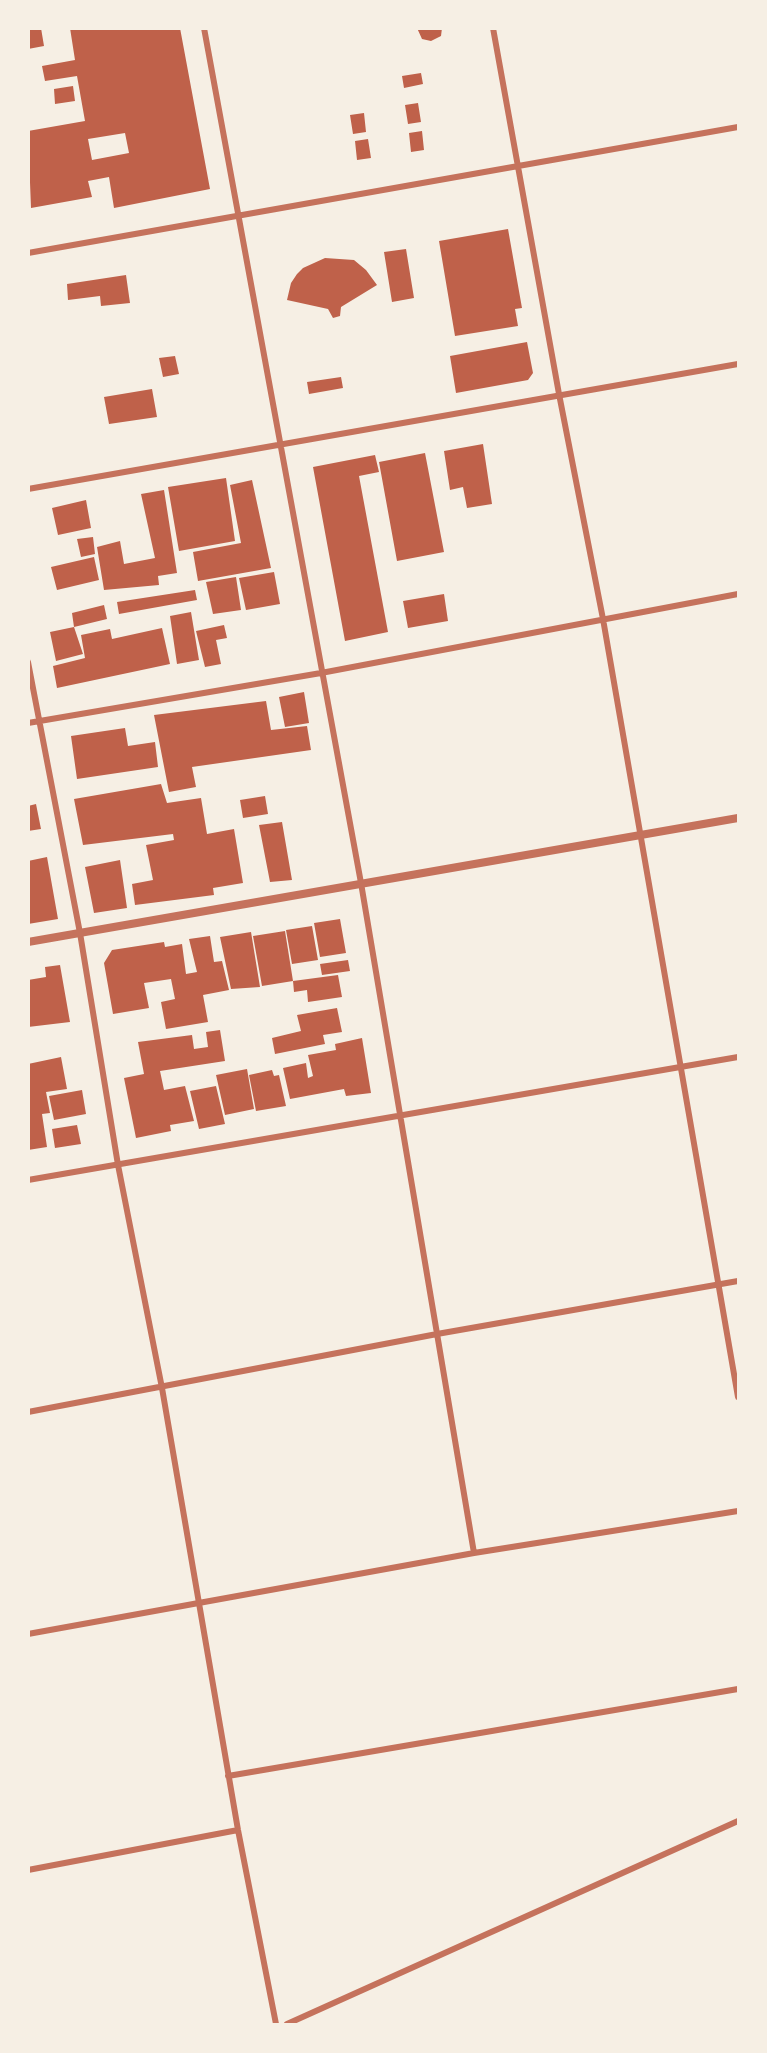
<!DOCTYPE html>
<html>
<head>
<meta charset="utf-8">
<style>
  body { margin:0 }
  #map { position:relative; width:767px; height:2053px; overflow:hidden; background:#f6efe4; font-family:Raleway,sans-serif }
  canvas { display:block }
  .frame { position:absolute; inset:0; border:30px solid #f6efe4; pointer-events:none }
</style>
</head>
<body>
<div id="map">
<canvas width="767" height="2053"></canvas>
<div class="frame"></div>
</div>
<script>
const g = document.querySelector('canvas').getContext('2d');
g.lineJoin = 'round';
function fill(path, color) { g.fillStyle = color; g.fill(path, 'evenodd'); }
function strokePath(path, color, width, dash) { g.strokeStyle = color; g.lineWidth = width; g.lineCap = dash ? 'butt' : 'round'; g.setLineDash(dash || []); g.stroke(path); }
const building = new Path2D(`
  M28,28H41L44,46L28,49Z
  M70,28H180L210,189L114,208L109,177L88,181L92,197L31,208L28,131L85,121L77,76L45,81L42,66L75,60ZM125,133L129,153L92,160L88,139Z
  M417,28H442L441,36L431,41L422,39Z
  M421,73L423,84L404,88L402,76Z
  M73,86L75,101L55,104L54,89Z
  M418,103L421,122L408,124L405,105Z
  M364,113L366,132L353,134L350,115Z
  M422,131L424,150L411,152L409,133Z
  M368,139L371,158L357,160L355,141Z
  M508,229L522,308L515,309L518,326L455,336L439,241Z
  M406,249L414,298L392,302L384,252Z
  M325,258L354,260L366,270L377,285L341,307L340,316L333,318L328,309L287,300L291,283L297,274L303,268Z
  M126,275L130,303L101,306L100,296L68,300L67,284Z
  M527,342L533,373L528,380L456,393L450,356Z
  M175,356L179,374L163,377L159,358Z
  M341,377L343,388L309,394L307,382Z
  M152,389L157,417L109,424L104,397Z
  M483,444L492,504L467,508L463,487L450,490L444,451Z
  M425,453L444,552L397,561L379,462Z
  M375,455L379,472L359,476L388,632L345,641L313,467Z
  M226,478L235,541L179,551L168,487Z
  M252,480L271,568L198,581L193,552L241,543L230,485Z
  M164,490L177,573L158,576L159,585L104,590L97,547L120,541L124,564L155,558L141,494Z
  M86,500L91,528L58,535L52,508Z
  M93,537L95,554L81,557L77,539Z
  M94,557L99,580L57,590L51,567Z
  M274,572L280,604L246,610L239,578Z
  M236,577L241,610L213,614L206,582Z
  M195,590L197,600L119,614L117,602Z
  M444,594L448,621L408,628L403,601Z
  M104,605L107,619L74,627L83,654L56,661L50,632L74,627L72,613Z
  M191,612L199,660L177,664L170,616Z
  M224,625L227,638L216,640L221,664L205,667L196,631Z
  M162,628L170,664L57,688L53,666L85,658L81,635L110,629L112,639Z
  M304,692L309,723L285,727L279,697Z
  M266,701L271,730L307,726L311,750L192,767L196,787L169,792L154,715Z
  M125,728L128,746L155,742L158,767L77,779L71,736Z
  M161,784L167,803L201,798L207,834L234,829L243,883L213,888L214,895L135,905L132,884L153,880L146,845L174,840L173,834L83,845L74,799Z
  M265,796L268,814L243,818L240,800Z
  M36,804L41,829L28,831V806Z
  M282,822L292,880L270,882L259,825Z
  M47,857L58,919L28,924V861Z
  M120,860L127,908L94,913L85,867Z
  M340,919L346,953L320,957L314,923Z
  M312,926L318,960L292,964L286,930Z
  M285,931L293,981L262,986L253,936Z
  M251,932L260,987L231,989L220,937Z
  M210,936L214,962L222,961L229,990L203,995L208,1022L166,1029L161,1002L175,999L171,979L144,983L149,1008L113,1014L104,963L112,950L164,942L165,947L182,944L186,974L197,972L189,939Z
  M348,960L350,971L322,975L320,964Z
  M60,965L70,1022L28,1027V980L46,977L45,967Z
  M338,975L342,997L308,1002L307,990L294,992L293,981Z
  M337,1008L342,1032L323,1035L325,1044L275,1054L272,1038L301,1031L297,1015Z
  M220,1030L225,1061L160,1071L164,1090L185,1086L194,1121L170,1125L171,1131L136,1138L124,1078L144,1074L138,1042L192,1035L194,1049L208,1047L206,1032Z
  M362,1038L371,1093L346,1096L344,1089L290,1099L283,1068L306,1063L308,1078L313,1076L308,1055L336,1050L335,1044Z
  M61,1057L67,1089L46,1092L50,1113L42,1114L47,1147L28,1150V1064Z
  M247,1069L254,1109L225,1115L216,1075Z
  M272,1070L274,1076L279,1075L286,1106L256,1111L249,1075Z
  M216,1086L225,1124L199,1129L190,1091Z
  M82,1090L86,1114L54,1120L49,1096Z
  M77,1125L81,1144L55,1148L52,1129Z`);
const minor = new Path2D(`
  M204,28L361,883L474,1553
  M493,28L559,394L603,619L738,1397
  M28,253L738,127
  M28,489L738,364
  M28,662L80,933L118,1165L162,1388L238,1830L276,2024
  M28,723L321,673L738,594
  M28,1180L738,1057
  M28,1412L437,1334L738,1281
  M28,1634L474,1553L738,1511
  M228,1776L738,1689
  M28,1870L238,1830
  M287,2024L738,1821`);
const tertiary = new Path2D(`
  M28,942L738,818`);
fill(building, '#bf614a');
strokePath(minor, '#c5725c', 6);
strokePath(tertiary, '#c5725c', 8);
</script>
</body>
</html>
